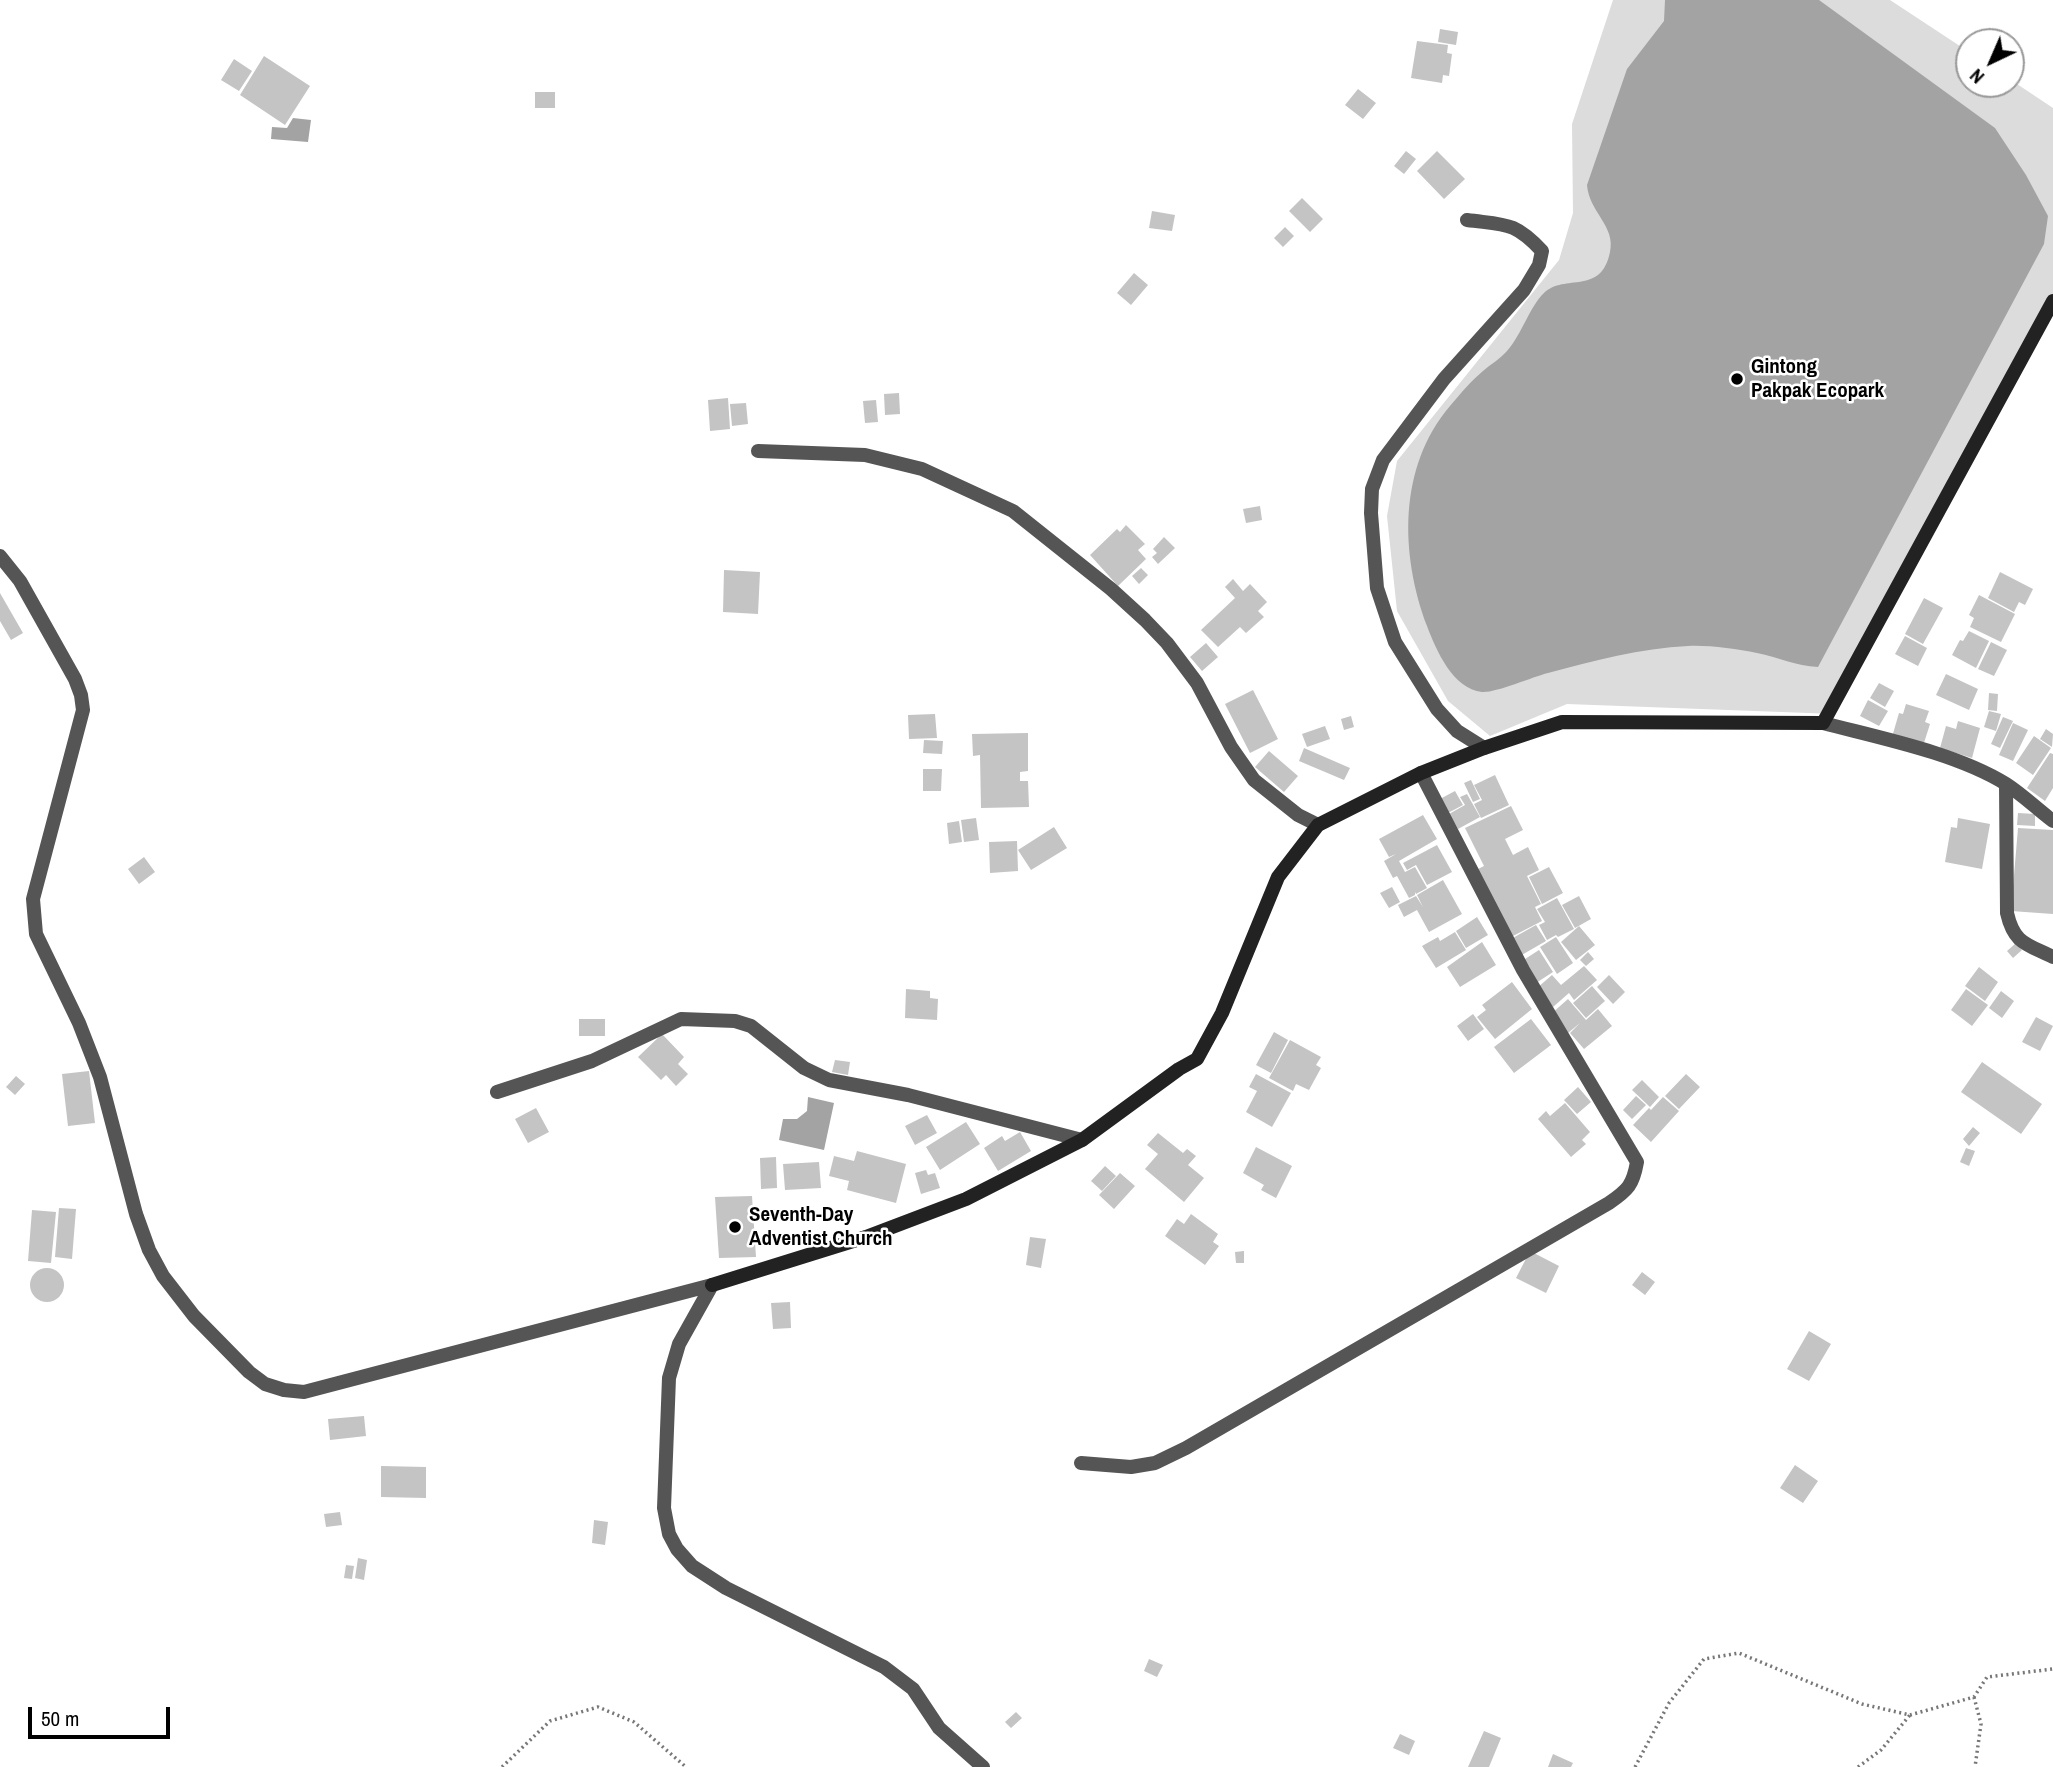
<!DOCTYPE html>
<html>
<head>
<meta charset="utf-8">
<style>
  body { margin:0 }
  #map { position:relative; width:2053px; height:1767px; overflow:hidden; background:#fff; font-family:"Archivo Narrow",sans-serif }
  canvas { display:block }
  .north { position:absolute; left:1955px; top:28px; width:70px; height:70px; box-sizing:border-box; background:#fff; border:2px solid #999; border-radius:50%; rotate:224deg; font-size:19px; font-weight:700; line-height:28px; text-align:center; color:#000 }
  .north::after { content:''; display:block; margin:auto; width:24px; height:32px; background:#000; clip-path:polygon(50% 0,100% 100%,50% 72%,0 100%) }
  .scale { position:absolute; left:28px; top:1707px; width:142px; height:32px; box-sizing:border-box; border:4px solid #000; border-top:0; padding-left:9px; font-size:21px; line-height:24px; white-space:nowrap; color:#000; -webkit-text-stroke:5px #fff; paint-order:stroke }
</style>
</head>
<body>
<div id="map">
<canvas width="2053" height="1767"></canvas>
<div class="north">N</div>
<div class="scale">50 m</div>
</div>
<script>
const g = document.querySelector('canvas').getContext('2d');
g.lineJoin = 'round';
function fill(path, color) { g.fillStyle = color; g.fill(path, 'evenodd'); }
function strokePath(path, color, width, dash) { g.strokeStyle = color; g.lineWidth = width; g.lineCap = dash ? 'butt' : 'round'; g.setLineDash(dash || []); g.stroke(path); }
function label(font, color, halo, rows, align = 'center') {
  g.font = font + ' "Archivo Narrow",sans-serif'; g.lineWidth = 5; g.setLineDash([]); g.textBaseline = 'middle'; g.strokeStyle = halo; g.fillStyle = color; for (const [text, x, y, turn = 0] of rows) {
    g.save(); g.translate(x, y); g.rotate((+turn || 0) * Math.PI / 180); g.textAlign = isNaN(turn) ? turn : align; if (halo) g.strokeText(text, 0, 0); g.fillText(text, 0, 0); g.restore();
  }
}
const green = new Path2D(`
  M1613,0H1890L1969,52V84H2011V80L2053,108V298L1835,714L1567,704L1490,736L1448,701L1397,611L1387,516L1397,461L1559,260L1573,213L1572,124Z`);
const water = new Path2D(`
  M1665,0H1819L1995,128L2026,175L2048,216L2044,244L1818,667C1796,666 1778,657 1757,653C1736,649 1709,645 1688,646C1641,648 1593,661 1548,673C1532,677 1496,693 1482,692C1453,689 1436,650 1427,626C1400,554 1398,467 1450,406C1460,394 1471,381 1483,371C1491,364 1500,359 1507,351C1522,334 1530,306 1544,293C1565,273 1601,296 1610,252C1616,226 1589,212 1587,185L1627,69L1664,21Z
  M293,118L311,120L308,142L271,139L272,127L287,128Z
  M808,1097L834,1103L824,1150L779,1140L783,1119H797L807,1111Z`);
const building = new Path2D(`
  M1440,29L1458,32L1456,45L1438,42Z
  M1417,41L1448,45L1447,53L1452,54L1449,76L1443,75L1442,83L1411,78Z
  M264,56L310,86L285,125L240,95Z
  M234,59L252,71L239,91L221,80Z
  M1358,89L1376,103L1363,119L1345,105Z
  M535,92H555V108H535Z
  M1406,151L1416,159L1404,174L1394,166Z
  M1437,151L1465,179L1444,199L1417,171Z
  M1302,198L1323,219L1310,232L1289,211Z
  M1152,211L1175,215L1172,231L1149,228Z
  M1285,227L1294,236L1283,247L1274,238Z
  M1134,273L1148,285L1131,305L1117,293Z
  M899,393L900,414L885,415L884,394Z
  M728,398L730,429L710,431L708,400Z
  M876,400L878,422L865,423L863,401Z
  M746,403L748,424L732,426L730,404Z
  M1260,506L1262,520L1246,523L1243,509Z
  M1126,525L1145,544L1138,550L1146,559L1118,586L1090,555L1117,529L1120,532Z
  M1164,537L1175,548L1158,564L1152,557L1157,553L1153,549Z
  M1141,568L1148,575L1139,584L1132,576Z
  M724,570L760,572L758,614L723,612Z
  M2000,572L2033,589L2025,605L2019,602L2014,612L1988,598Z
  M1233,579L1243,591L1250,584L1267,602L1258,611L1264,617L1246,633L1240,627L1218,647L1201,630L1235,598L1225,587Z
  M0,593L23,633L11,640L0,621Z
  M1979,595L2015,614L2001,642L1970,627L1974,618L1969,615Z
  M1924,598L1943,608L1923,644L1905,634Z
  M1969,631L1989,641L1976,668L1952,655L1960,640L1963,641Z
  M1905,636L1927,648L1918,666L1895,654Z
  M1991,642L2007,650L1994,676L1978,669Z
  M1206,643L1218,657L1202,671L1190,657Z
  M1946,674L1978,689L1969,710L1936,695Z
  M1879,683L1894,691L1885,707L1870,698Z
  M1253,690L1278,739L1250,753L1225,704Z
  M1989,693L1998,694L1997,711L1988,710Z
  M1868,700L1888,711L1879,726L1860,716Z
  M1906,704L1929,711L1925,722L1930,724L1923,746L1892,737L1899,713L1903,714Z
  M1989,711L2001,714L1996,731L1984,727Z
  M935,714L937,738L909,739L908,715Z
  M1351,716L1354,727L1344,730L1341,719Z
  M2003,717L2013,721L2000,748L1991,744Z
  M1958,721L1980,728L1972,758L1940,748L1946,726L1956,729Z
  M2013,723L2028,730L2013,761L1999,755Z
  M1325,726L1330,739L1307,747L1302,734Z
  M2046,729L2053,734L2052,747L2040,739Z
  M1028,733V771L1020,772V781H1028L1029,807L981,808L980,755L973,756L972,734Z
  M2034,736L2051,748L2033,775L2016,763Z
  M924,740L943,741L942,754L923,753Z
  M1304,748L1350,768L1344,780L1299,761Z
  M1269,751L1298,776L1284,792L1255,767Z
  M2050,753L2053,754V788L2045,801L2027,788Z
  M923,769H942L941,791H923Z
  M1495,775L1509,805L1481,818L1474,804L1482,800L1474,785Z
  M1471,780L1480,799L1473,802L1464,783Z
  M1455,791L1463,805L1448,813L1440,799Z
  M1467,794L1480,817L1458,829L1449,814L1465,805L1460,797Z
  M1511,806L1523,830L1505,839L1513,855L1528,847L1539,870L1527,876L1541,904L1535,907L1542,921L1513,936L1474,871L1484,866L1465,828Z
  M2018,813L2035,814V826L2017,825Z
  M1423,815L1437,839L1399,861L1405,872L1415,867L1427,888L1416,894L1415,892V895L1409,898L1397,876L1393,878L1384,861L1396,854L1389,857L1379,839Z
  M976,818L979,840L964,842L961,820Z
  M1958,818L1990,824L1982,869L1945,862L1951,827L1957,828Z
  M959,821L962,842L949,844L947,823Z
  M1054,827L1067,848L1031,870L1018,850Z
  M2018,828L2053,830V914L2011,911Z
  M1017,841L1018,871L990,873L989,842Z
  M1437,845L1452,872L1427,885L1416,865L1407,870L1403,863Z
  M144,857L155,872L139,884L128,869Z
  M1549,867L1563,893L1542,904L1529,877Z
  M1443,880L1462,914L1429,932L1417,910L1404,917L1398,905L1416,896L1423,907L1417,895Z
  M1392,887L1400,902L1389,908L1380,893Z
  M1579,896L1591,919L1575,928L1562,905Z
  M1557,898L1574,929L1558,937L1556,935L1547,940L1539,925L1545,922L1537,909Z
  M1477,917L1488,935L1466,948L1456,931Z
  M1536,925L1546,941L1520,956L1511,939Z
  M1579,926L1595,945L1576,960L1561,942Z
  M1455,932L1466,950L1436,968L1422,946L1438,937L1440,941Z
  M1556,937L1573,963L1557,974L1540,947Z
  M1482,942L1496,965L1460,987L1447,967Z
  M2016,943L2022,950L2013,958L2007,951Z
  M1539,950L1553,972L1536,983L1522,961Z
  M1588,952L1594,959L1586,966L1580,960Z
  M1584,966L1597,980L1574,1000L1569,993L1553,1007L1537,988L1552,975L1561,985Z
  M1979,967L1998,982L1985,1001L1965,986Z
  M1609,975L1625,992L1613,1004L1597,987Z
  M1512,982L1532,1009L1495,1039L1477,1017L1486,1010L1482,1005Z
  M1592,986L1605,1001L1586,1018L1573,1003Z
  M906,989L930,991V998L938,999L937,1020L905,1018Z
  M1966,989L1988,1005L1972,1026L1951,1010Z
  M2001,991L2014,1001L2002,1018L1989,1008Z
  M1568,999L1586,1020L1598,1009L1612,1026L1584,1049L1570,1033L1580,1023L1568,1033L1551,1014Z
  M1473,1014L1484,1029L1468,1041L1457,1026Z
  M2036,1017L2053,1026L2040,1051L2022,1042Z
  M579,1019H605V1036H579Z
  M1531,1019L1551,1045L1514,1073L1494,1047Z
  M1274,1032L1288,1040L1271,1073L1256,1065Z
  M662,1034L684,1057L678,1064L688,1074L676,1086L666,1075L661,1080L638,1057Z
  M1290,1040L1321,1057L1316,1065L1321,1068L1309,1090L1296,1084L1293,1091L1269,1078Z
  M835,1060L850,1062L848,1075L832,1072Z
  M1982,1062L2042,1104L2021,1134L1961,1092Z
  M89,1071L95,1123L68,1126L62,1074Z
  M1256,1074L1291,1093L1272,1127L1246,1112L1257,1091L1249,1087Z
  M1686,1074L1700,1087L1679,1109L1665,1096Z
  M16,1076L25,1084L15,1095L6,1087Z
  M1642,1080L1659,1097L1650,1107L1632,1090Z
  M1578,1087L1591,1102L1577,1114L1564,1100Z
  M1636,1096L1646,1105L1632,1119L1623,1110Z
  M1663,1097L1679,1111L1651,1142L1633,1125L1649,1108L1651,1110Z
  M1565,1103L1590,1132L1582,1140L1586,1144L1571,1157L1538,1119L1546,1111L1550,1116Z
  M536,1108L549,1132L528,1143L515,1119Z
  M927,1115L937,1133L915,1145L905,1126Z
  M966,1122L980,1144L940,1170L926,1147Z
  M1973,1127L1980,1133L1969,1146L1963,1139Z
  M1020,1132L1031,1151L998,1171L984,1148L1002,1136L1005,1141Z
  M1158,1133L1183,1153L1187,1149L1196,1156L1188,1165L1204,1178L1184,1202L1145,1169L1158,1154L1147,1145Z
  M1256,1147L1292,1166L1276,1198L1261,1190L1264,1185L1243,1173Z
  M1966,1148L1975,1151L1969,1166L1960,1162Z
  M857,1151L906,1164L896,1203L847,1190L849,1181L829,1176L834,1156L854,1161Z
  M776,1157L777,1188L761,1189L760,1158Z
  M819,1162L821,1188L785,1190L783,1164Z
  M1105,1166L1116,1176L1102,1191L1091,1181Z
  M926,1170L928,1175L935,1173L940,1188L921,1194L915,1173Z
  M1120,1173L1135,1186L1114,1209L1099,1195Z
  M752,1196L756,1257L719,1258L715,1197Z
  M59,1208L76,1209L72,1259L55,1257Z
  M32,1210L56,1212L51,1263L28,1261Z
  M1191,1214L1218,1234L1213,1242L1219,1246L1205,1265L1165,1236L1177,1219L1184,1224Z
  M1030,1237L1046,1239L1041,1268L1026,1265Z
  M1244,1251V1263H1236L1235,1252Z
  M1530,1251L1559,1266L1546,1293L1516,1278Z
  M30 1285a17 17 0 1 1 34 0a17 17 0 1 1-34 0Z
  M1642,1272L1655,1282L1645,1295L1632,1285Z
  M790,1302L791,1328L773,1329L771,1303Z
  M1809,1331L1831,1344L1809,1381L1787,1369Z
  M364,1416L366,1436L330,1440L328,1419Z
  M1795,1465L1818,1481L1803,1503L1780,1488Z
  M381,1466L426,1467V1498L381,1497Z
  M340,1512L342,1525L326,1527L324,1514Z
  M594,1520L608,1522L605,1545L592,1543Z
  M358,1558L367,1560L364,1580L355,1578Z
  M346,1565L354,1566L352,1579L344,1578Z
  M1149,1659L1163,1665L1157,1677L1144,1671Z
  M1016,1712L1022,1718L1011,1728L1005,1722Z
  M1484,1731L1501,1738L1489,1767H1468Z
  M1400,1734L1415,1741L1409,1755L1393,1748Z
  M1553,1754L1573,1763L1571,1767H1548Z`);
const path = new Path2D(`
  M1974,1697L1981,1724L1975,1767
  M502,1767L550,1721L598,1707L634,1722L686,1767
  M1635,1767L1669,1703L1704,1659L1739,1653L1862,1704L1910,1715L1974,1697L1987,1677L2053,1669
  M1858,1767L1881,1750L1910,1715`);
const street = new Path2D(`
  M1467,220C1505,225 1514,221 1542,251L1539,265L1524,290L1444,379L1383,460L1372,489L1371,513L1377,588L1395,642L1437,709L1457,731L1484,748
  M758,451L865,455L922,469L1013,511L1111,589L1145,620L1167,643L1197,683L1231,747L1254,780L1298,815L1318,825
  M0,556L20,581L75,679L81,695L83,710L33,899L36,934L79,1023L100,1077L136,1214L149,1250L163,1276L194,1316L249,1372L265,1384L284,1390L304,1392L712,1285
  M1823,723C1880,738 1956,753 2006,784C2023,795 2037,809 2053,821
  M2006,784L2007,913C2014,944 2027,944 2053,957
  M497,1092L592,1061L681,1019L735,1021L751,1026L804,1068L829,1080L908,1095L1082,1140
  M712,1285L679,1344L669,1378L664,1508L669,1534L677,1549L692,1566L726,1588L884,1667L913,1689L939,1728L983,1767
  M1081,1463L1131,1467L1155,1463L1186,1448L1609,1203C1628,1190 1633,1185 1637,1162L1523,970L1421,773`);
const secondary = new Path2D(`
  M712,1285L866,1237L966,1199L1082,1140L1179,1069L1197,1059L1222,1013L1278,877L1318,825L1421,773L1484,748L1562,722L1823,723L2053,301`);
const markers = [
  [1737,379,7,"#000"],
  [735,1227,7,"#000"]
];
const poiNames = [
  ["Gintong",1751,367],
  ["Pakpak Ecopark",1751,391],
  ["Seventh-Day",749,1215],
  ["Adventist Church",749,1239]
];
fill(green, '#dcdcdc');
fill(water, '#a3a3a3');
fill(building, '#c4c4c4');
strokePath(path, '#777', 3.5, [2, 3.5]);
strokePath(street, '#555', 14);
strokePath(secondary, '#222', 14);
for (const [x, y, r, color] of markers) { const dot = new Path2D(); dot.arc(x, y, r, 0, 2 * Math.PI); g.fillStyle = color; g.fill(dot); strokePath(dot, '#fff', 2.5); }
label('bold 21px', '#000', '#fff', poiNames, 'left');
</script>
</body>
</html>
